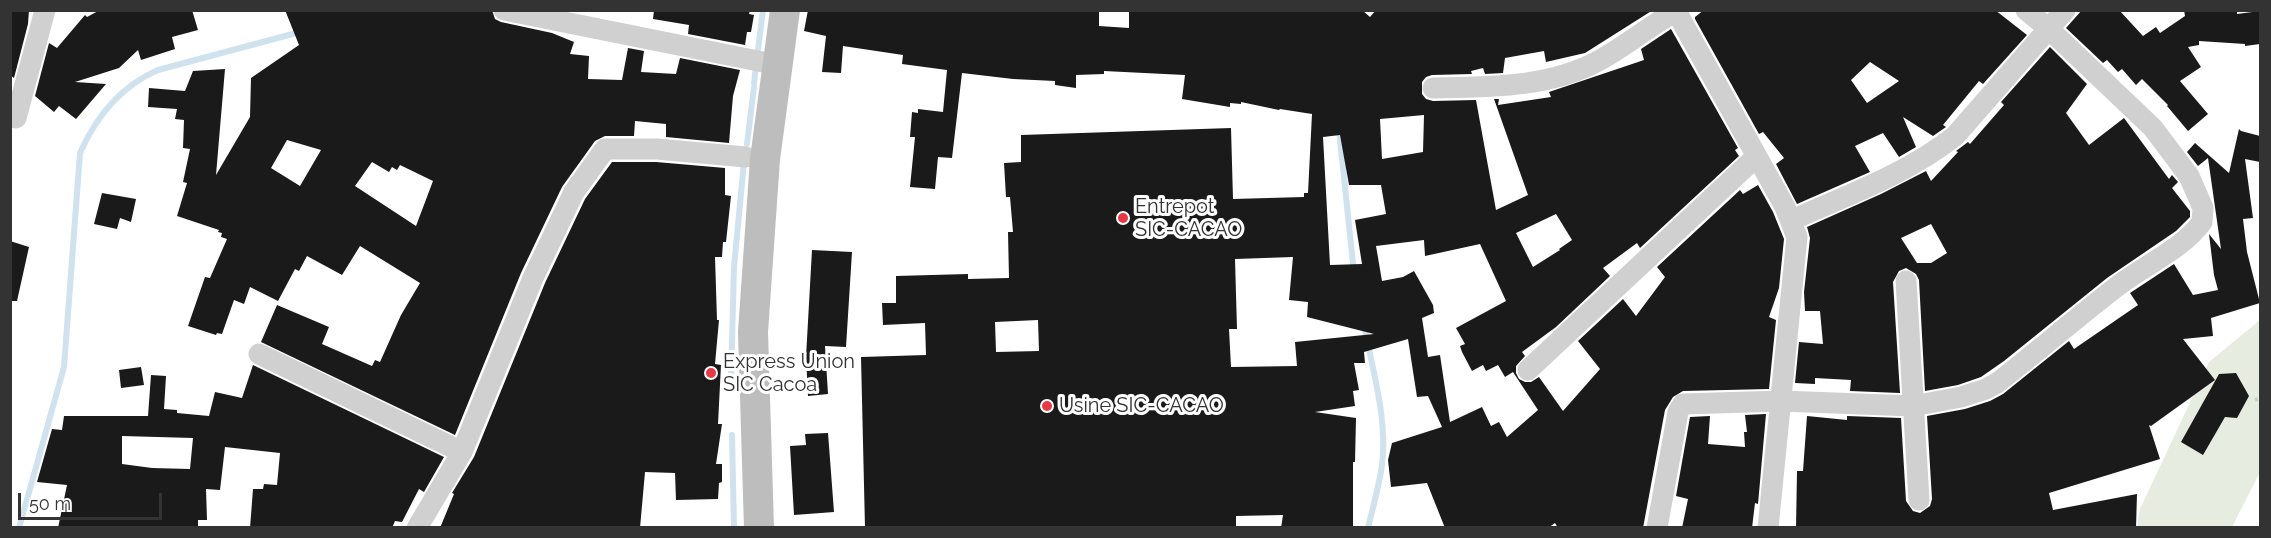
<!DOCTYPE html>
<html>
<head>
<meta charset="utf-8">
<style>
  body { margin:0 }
  #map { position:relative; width:2271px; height:538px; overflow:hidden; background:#fff; font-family:Raleway,sans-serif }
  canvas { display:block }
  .frame { position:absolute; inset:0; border:12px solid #333; pointer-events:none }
  .scale { position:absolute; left:18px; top:493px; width:144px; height:27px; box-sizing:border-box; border:3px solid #333; border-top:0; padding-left:8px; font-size:18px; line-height:21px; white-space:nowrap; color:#333; -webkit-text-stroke:4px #fff; paint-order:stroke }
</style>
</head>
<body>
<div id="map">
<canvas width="2271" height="538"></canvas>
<div class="frame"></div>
<div class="scale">50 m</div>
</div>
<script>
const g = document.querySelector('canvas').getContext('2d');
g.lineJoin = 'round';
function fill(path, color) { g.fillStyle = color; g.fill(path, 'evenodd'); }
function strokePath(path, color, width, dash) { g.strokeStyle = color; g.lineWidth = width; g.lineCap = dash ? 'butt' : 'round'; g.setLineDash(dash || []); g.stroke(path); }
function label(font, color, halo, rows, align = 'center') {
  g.font = font + ' Raleway,sans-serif'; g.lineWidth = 6; g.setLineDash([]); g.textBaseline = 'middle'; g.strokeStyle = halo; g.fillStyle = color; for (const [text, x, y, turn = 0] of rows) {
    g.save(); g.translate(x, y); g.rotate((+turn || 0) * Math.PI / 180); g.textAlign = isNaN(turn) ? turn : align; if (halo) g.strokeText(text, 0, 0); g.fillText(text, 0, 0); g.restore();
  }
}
const green = new Path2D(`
  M2260,320V472L2232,527L2137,528L2140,509L2209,362Z`);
const stream = new Path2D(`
  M758,50L763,10
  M754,83L756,66
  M1339,130L1354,273
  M747,144L754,87
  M1364,324C1372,369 1388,419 1382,465C1379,486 1373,507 1368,528
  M731,380L734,267L744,162
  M732,435L734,528
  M19,528L64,367L80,153C96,117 121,86 158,70L300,32`);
const building = new Path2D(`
  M10,10H29L28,24L14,78L10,75Z
  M100,10H192L198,30L172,37L175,49L141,60L138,50L119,68L75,82L106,84L76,119L59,106L54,112L35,96L49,43L57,48L85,15L87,17Z
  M285,10H492L495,19L501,22L552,33L574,42L570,54L589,56L588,79L622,80L628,48L644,51L641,72L676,74L680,58L740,70L733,96L729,143L666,137V124L635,121L634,136H605L595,141L562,187L521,273L455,435L261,342L277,305L329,327L322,344L372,366L375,360L380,362L401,315L420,283L360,246L342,275L307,256L299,271L295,269L278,301L250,287L244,304L234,300L222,334L217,333L216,335L188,326L205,277L210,278L227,239L221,237L222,233L218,232L219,230L177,216L187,183L183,182L190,149L183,148L184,120L175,119L177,109L148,107L149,88L185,91L193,71L225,69L216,175L250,117L251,78L299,45ZM287,140L321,150L300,186L271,168ZM372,162L389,172L392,167L397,170L400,165L433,181L416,226L355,186Z
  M654,10H750L749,14L754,15L751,32H747L745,45L688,34L689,25L653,19Z
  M808,10H1099V26L1129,28V10H1362L1370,17L1376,10H1653L1585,53L1546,62L1544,51L1505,58L1503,73L1485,74L1483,68L1471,71L1472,74L1432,75L1426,77L1422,82V94L1426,99L1433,101L1476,100L1496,210L1528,195L1494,99H1499L1498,105L1551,97L1549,92L1644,60L1641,49L1671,29L1738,148L1735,150L1739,156L1640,248L1637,243L1603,268L1610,276L1556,327L1522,352L1525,356L1516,366V373L1519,379L1525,382H1531L1539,377L1563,411L1600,369L1578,341L1623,299L1636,316L1665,277L1657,267L1740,190L1743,194L1758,185L1773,212L1784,239L1779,288L1769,317L1776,320L1769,389L1683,391L1673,397L1665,410L1643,528H1558L1555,523L1548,528H1445L1427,483L1391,487L1388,460L1392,443L1442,427L1428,396L1417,397L1408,339L1364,352L1365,363H1354L1359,390L1353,391L1355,406L1315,412L1356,418L1355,462H1353V528H1281L1283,515L1236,516V528H865L861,357L926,355L925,323L883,325L882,303H896V276L968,274V279L1009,278L1008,232H1013L1010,197H1006L1004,163L1021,162V135L1231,128L1233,199L1304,197V193H1308L1312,114L1280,109L1279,110L1241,102V104L1230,103V107L1182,99L1185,75L1104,71V74L1076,75V88L1055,85V81L1013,79L962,73L952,158L938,157L935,189L910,187L915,137H910L912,112L918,113V109L943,112L947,70L902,64L903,55L843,46L841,73L822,72L826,36L804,31ZM1424,115L1423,152L1382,159L1380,119ZM1340,135L1349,185H1381L1386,214L1355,220L1362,264L1330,265L1323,137ZM1556,214L1572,240L1559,249L1560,250L1533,267L1516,233ZM1424,240L1425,256L1480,244L1506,301L1456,328L1465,344L1460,346L1462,352L1472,371L1483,365L1486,371L1498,365L1505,377L1513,372L1538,410L1507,437L1499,422L1491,426L1482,407L1450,422L1440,355L1428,357L1422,318L1434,313L1433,305L1414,271L1403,277L1382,281L1376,246ZM1293,257L1289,300L1308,302L1307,317L1374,334L1295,342L1297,366L1231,367L1229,329H1237L1235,259ZM1038,320L1039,351L996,352L995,322Z
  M1704,10H1995L2027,35L1983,84L1979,81L1943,125L1946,127L1933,136L1903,117L1916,147L1899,157L1883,133L1855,146L1870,172L1797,204L1776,164L1784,158L1763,132L1759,134L1695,19V17ZM1870,62L1899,81L1867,103L1851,80Z
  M2082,10H2119L2143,36L2156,27L2160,33L2185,16L2184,10H2237V14L2260,11V44L2245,46V44L2199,41V45L2188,47L2201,67L2180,81L2208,114L2188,131L2167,106L2168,105L2142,79L2136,85L2122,69L2118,72L2107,60L2103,63L2066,28Z
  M2050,47L2087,84L2066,113L2089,145L2124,118L2169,179L2172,175L2178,182L2172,188L2190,211V217L2176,231L2107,278L2004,361L1981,377L1958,385L1925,391L1919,280L1916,274L1906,268L1899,271L1893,282L1900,393L1850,391L1851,380L1815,378V384L1795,383L1799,342L1823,344L1820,311H1805L1804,292L1810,238L1807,227L1881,194L1926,171L1931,181L1958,152L1956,151L1968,142L1970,144L2004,105L2001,102ZM1931,224L1947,253L1931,263H1917L1901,238Z
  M2239,129L2241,131L2260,136V162L2245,159L2253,218L2243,219L2247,252L2260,303L2211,318L2213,336L2183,339L2215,380L2151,426L2149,425L2160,459L2049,493L2053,510L2137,494L2136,528H1796L1797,471H1803L1807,416L1847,420V416L1901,418L1906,501L1913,511L1920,513L1930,506L1932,499L1927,416L1965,409L1990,401L2003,394L2069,341L2074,349L2138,305L2130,293L2174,264L2193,295L2218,290L2214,275L2209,234L2221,249L2208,158L2198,166L2187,152L2195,143L2229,173Z
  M612,162H656L725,168V195L731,196L726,242H723L722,257H715L717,320H719L715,364L721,365L718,424H722L716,464H722V482L719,483L718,499L676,500L675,473L645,472L640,528H440L454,494L452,493L474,457L545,283L585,199Z
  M102,193L136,199L131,222L120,218L117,229L94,224Z
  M10,241L29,247L17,301H10Z
  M812,250L852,252L846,347L825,346L828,394L808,396L806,357Z
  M253,365L444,457L424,492L419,489L402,522L395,521L392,528H250L253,489H263L264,484L277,485L280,453L225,447L220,490L206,489L207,520H198V526L58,528L67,485L37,482L52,429L62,430L64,416H148L151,375L166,376L164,409L177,410V413L209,416L215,392L242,398ZM122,436L193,438L190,469L152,468L122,464Z
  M141,367L144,385L121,388L119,370Z
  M2236,373L2249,396L2237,418L2225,417L2203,455L2181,442L2219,374Z
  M1766,414L1758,504L1755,503L1752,528H1682L1688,499L1676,496L1690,417L1710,416L1708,444L1745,447L1744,432H1747L1745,415Z
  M828,433L834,512L794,515L790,446L806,445L805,434Z`);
const path = new Path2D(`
  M2255,400L2260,398`);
const street = new Path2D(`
  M504,10L778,65
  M1676,11L1785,207L1797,237L1768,528
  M1433,88C1490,87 1549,88 1600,60C1627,45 1651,25 1678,10
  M10,117L16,118L45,10
  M1792,220C1847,195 1907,174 1955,136L2065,10
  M1906,281L1919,500
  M259,354L462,452
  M1528,370L1756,157
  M417,528L462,452L533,278L574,192L605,149H657L746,157
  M1657,528L1678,412L1683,404L1781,401L1913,406L1961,397L1986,389L1997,383C2037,352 2075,319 2115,288C2141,267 2183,249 2202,222L2203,208L2189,176L2153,128L2050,30L2026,10`);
const secondary = new Path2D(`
  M759,528L753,332L765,159L785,10`);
const markers = [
  [1123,218,6,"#e63946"],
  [711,373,6,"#e63946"],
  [1047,406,6,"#e63946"]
];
const poiNames = [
  ["Entrepot",1135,207],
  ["SIC-CACAO",1135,230],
  ["Express Union",723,362],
  ["SIC Cacoa",723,385],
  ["Usine SIC-CACAO",1059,406]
];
fill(green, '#e6ecdf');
strokePath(stream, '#cfe2ee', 6);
fill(building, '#1a1a1a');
strokePath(path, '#cdcdcd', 4, [3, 3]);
strokePath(street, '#d0d0d0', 21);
strokePath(secondary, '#bdbdbd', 30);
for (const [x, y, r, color] of markers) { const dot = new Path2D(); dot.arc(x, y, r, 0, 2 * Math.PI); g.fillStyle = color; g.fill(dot); strokePath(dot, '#fff', 2); }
label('20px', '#333', '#fff', poiNames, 'left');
</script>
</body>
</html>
